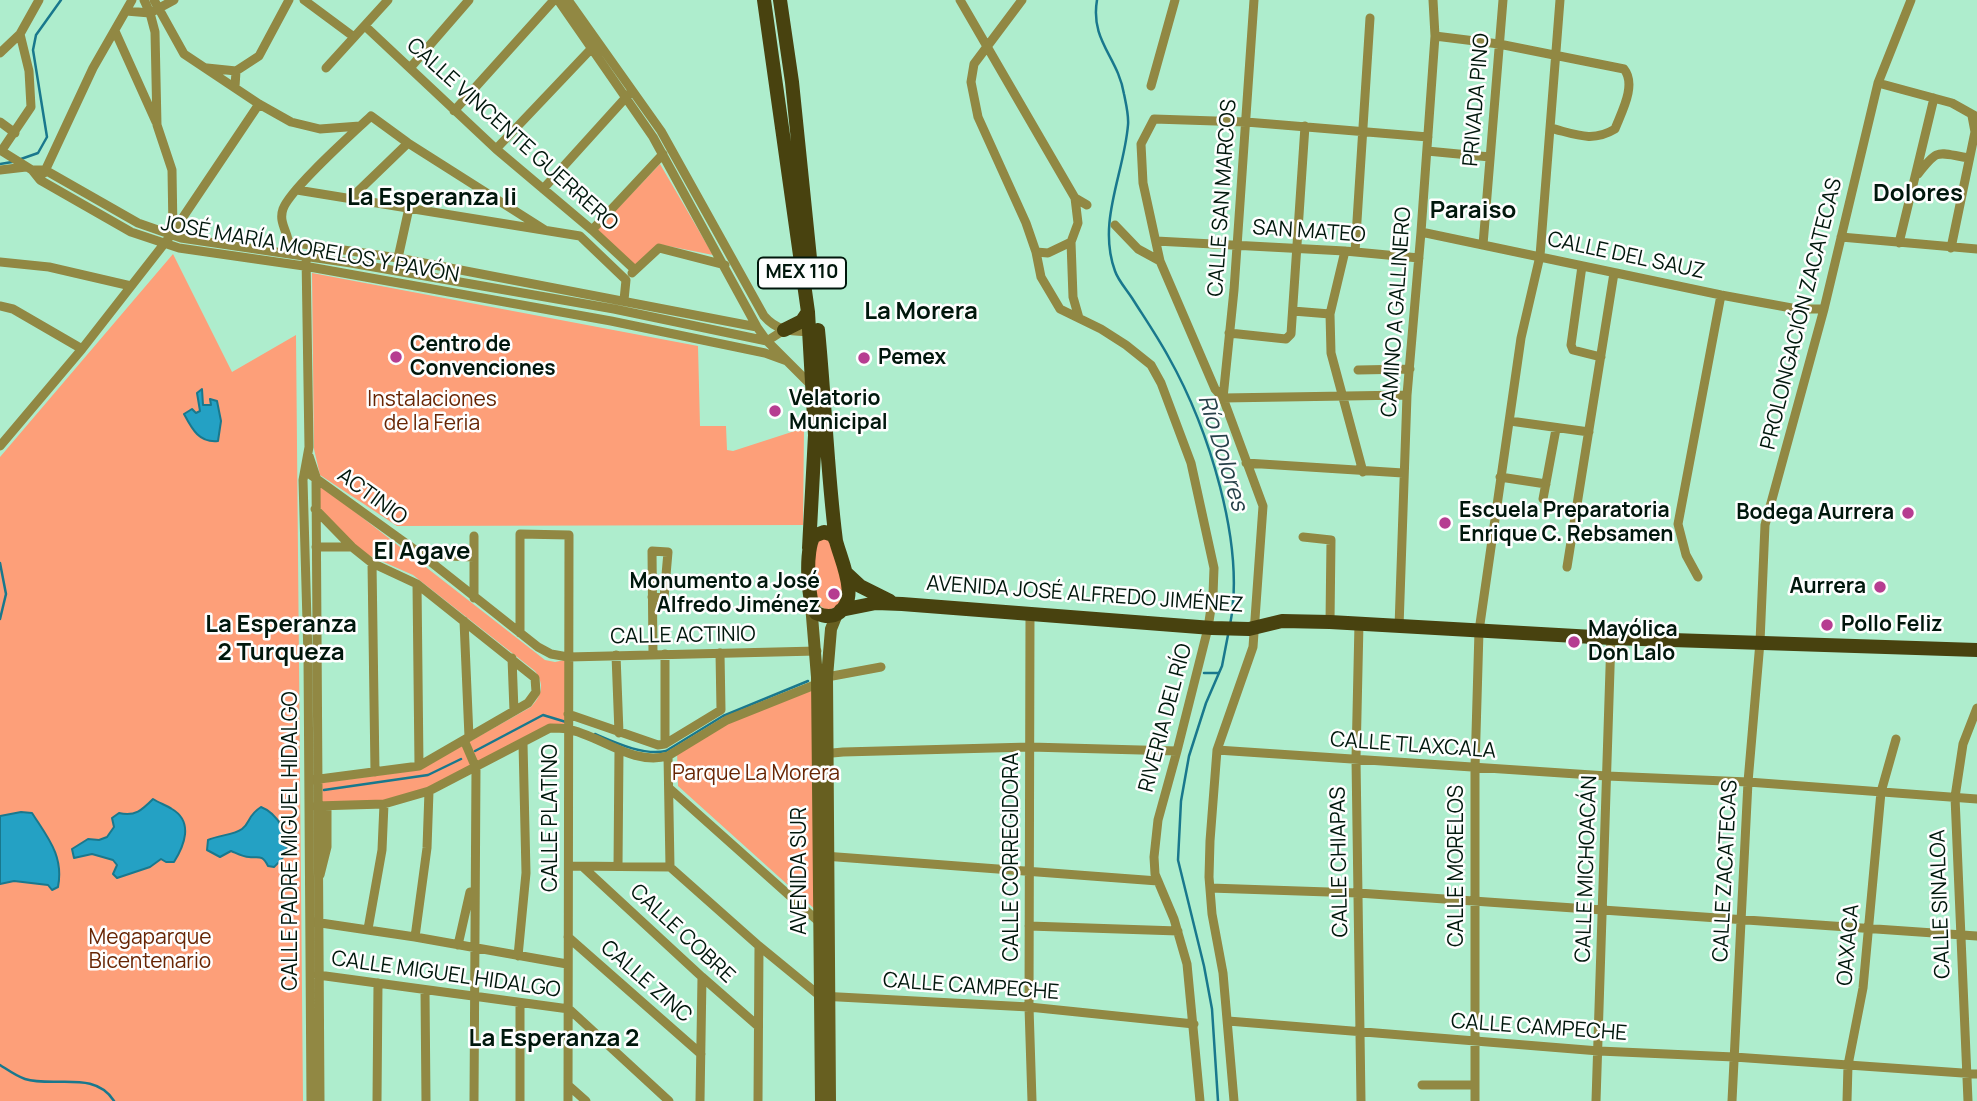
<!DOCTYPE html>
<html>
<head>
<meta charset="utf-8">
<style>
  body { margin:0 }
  canvas { display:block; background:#aeedcd }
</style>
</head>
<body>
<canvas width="1977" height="1101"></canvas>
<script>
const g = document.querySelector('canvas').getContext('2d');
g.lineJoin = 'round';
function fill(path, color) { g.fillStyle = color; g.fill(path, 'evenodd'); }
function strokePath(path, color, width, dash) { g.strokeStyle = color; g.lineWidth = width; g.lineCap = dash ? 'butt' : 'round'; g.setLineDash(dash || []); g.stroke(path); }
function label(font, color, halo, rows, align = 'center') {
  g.font = font + ' Manrope,sans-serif'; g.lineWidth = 5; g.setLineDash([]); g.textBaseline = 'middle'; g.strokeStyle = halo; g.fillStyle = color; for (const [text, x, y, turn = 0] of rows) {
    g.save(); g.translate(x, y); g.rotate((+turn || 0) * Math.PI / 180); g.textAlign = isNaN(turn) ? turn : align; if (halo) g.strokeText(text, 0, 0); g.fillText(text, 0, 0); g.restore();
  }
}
const green = new Path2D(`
  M660,164L713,255L658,244L634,266L597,230Z
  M173,254L232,372L296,335L303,1101H0V457Z
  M312,273L698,346L700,426H726L727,450L733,451L804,428L803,525L397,526L320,475L314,449Z
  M318,483L545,660L555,662L565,660V725L428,788L382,801L321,803V783L419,770L531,707C542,695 545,685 535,671L413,575L361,552L319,507Z
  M827,534L847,589L842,606L826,610L819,605L816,596L814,558L817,543Z
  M817,684L819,913L678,786L677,750L727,720Z`);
const water = new Path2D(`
  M202,389L203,405H211L210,399L217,401L221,421L218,441C199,443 192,429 184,414L192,409L196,413L200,411L197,393Z
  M153,799C159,803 166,805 172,809C194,822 184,846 174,862H166L161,859L150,867L117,878L113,874L117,865L113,860L92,854L74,858L72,849L88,839L99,840L107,837L114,827L112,818L119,813C135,817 142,810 153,799Z
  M261,807C277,813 293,838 285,854C283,859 278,863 274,867L268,866C262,854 259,858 249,857C243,857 236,853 231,851L220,857L207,850L208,840C219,835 234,835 242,829C251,822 247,816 261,807Z
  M21,812L32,813C48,838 64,856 58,887L52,890L48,885L14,881L0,884V816Z`);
const stream = new Path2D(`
  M1097,0C1090,41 1118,57 1124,94C1126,104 1129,116 1128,125C1124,174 1097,222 1115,271C1118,280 1126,289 1132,298C1144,317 1157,336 1168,356C1208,427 1246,544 1230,625
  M21,159L38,153L47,137L33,50L36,35L61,0
  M0,164L12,162
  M0,563L6,594L0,619
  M1204,673H1218
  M595,734C616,743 644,756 666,751L723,716L808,681
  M475,751L543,715L566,722
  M324,790L428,775L461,759
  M292,820L294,816L296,797
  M280,825L286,823
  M0,1065C8,1070 16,1076 25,1079C54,1088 95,1070 114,1101
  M1218,1101L1212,1009L1204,966L1178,860L1181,801L1189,756L1206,703L1222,666L1228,635`);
const street = new Path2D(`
  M144,0L150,13L174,0
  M154,0L184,54L259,104L291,122L320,129L360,126
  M304,0L354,37
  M558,0L653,137L757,327L767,341L812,386
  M568,0L661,131L764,316C777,331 790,331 809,332
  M960,0L1075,198L1078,223L1071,242L1048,253L1036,252
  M1022,0L974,64L971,82L978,117L1026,223L1036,252L1041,277L1060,309L1101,329L1126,345L1151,365L1161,383L1191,463L1214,568L1213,595L1208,628L1177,751L1158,820L1154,857L1155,874L1174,919L1187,964L1200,1101
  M126,11L150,13L155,32L157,125L172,170L173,231
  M365,26L496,149L592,230L635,270
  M115,31L156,122
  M1435,36L1499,44L1624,69C1637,85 1621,113 1615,129C1592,143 1575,134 1550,128
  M0,53L20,34L39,0
  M207,68L236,71
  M326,68L388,0
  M410,68L469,0
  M1878,83L1952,103L1977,117
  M1151,86L1175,0
  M235,87L236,71L259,56L289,0
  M454,111L554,0
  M0,122L15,133
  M496,149L591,49
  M0,150L32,170L40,180L131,232L179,248L304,266L611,321L765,353L787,361
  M2,150L31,107L29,71L20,34
  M1427,151L1490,157
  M0,170L26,167
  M32,170H45L138,223L181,238L351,263L614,309L767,341L784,330
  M44,173L93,68L132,0
  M1918,174C1939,147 1937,153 1969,158
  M543,189L629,94
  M297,190L580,236L626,280
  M1075,198L1087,205
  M350,199L408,143
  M1115,225L1138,249L1160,261
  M592,230L663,154
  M1421,232L1721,295L1797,309H1824
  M1841,237L1977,249
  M1156,241L1345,251L1419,258
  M289,242L398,258L757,327
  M1071,242L1073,297L1079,318
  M1899,243L1934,98
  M1483,245L1503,0
  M289,246C289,233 278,223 283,209C290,189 352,134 371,116L408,143L545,230
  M1951,248L1975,132L1972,116
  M1345,251L1330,314L1331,353L1363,472
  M1355,252L1370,18
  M306,256L309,447L303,480L308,657L311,1101
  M398,258L409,208
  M0,262L49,267L131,286
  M1582,266L1571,345L1573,350L1601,357
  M632,273L659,248L725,265
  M624,300L626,280
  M0,306L13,309L82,349
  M1293,311L1330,314
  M1229,333L1286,339L1291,334L1305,126
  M1358,370L1410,369
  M1223,398L1234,290L1254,0
  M1223,398L1407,395
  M1510,421L1589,432
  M0,446L82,349L171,235L259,104
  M309,456L316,477L320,1101
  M1246,463L1403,473
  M311,475L422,555L538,647L551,654L568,657L817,651
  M1500,477L1546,484
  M1543,499L1556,429
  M474,536V598
  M1303,537L1331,540L1330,622
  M316,547H352
  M423,555L474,557
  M372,563L375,772
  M1567,567L1614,273
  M1698,577L1686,555L1678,524L1721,295
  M417,584L419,766
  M652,597L664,598L668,552L652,551L653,654
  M1030,614L1029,1007L1032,1101
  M464,621L469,737
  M1359,623L1356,759L1361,1101
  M1399,627L1407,395L1421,232L1435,36L1433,0
  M520,633V534L569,535L568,1101
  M665,654V744
  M616,655L619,733
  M512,658L514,711
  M827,677L881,667
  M568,714L658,745L665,744L721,710L720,653
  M464,740L476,768L474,1101
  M1217,750L1607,776L1748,782L1977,799
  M822,754L843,752L1030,747L1177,751
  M668,756L670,867
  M312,780L419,766L528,703L536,692L535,678L417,584L372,563L352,547L315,509
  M669,788L819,922
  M316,806L384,804L429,791L550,728C555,728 561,728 567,729C600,735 632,766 668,756L727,720L817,684
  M824,856L1158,881
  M570,866L670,867L759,946L820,996L1029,1007L1194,1024
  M618,866L619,750
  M583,867L702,977L758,1026
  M320,875L327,847V807
  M1210,888L1358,893L1977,936
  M314,922L415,937L567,964
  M1029,926L1178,931
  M368,929L382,850L384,804
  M415,937L427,848L429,791
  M568,937L701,1054
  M458,945L470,892
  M518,956L526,873L523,743
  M318,975L569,1009L669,1101
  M425,990L426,1101
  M520,1003V1101
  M1228,1021L1599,1051L1734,1057L1977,1074
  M568,1085L586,1101
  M1422,1085H1475
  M377,1101L378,983
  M700,1101L702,977
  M758,1101L759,946
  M1234,1101L1223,973L1212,914L1209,877L1210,841L1217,750L1253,647L1263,506L1223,398L1215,389L1160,261L1143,183L1141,144L1154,119L1246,122L1428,137
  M1475,1101V768L1479,631L1521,338L1540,256L1560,0
  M1596,1101L1611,638
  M1732,1101L1748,782L1760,642L1765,525L1824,309L1878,83L1911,0
  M1847,1101L1848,1065L1863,988L1881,792L1896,739
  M1968,1101L1955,797L1963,744L1977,708`);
const secondary = new Path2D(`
  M811,604L817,677L821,1101
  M830,1101L827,677L831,629L837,614`);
const primary = new Path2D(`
  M764,0L808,312L815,435L809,548
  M780,0L792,82L812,278
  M784,330L802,321L808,312
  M818,330C825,400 827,471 836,541
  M824,532L833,535L836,541C841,561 861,600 837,614C830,618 823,616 816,613C807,600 805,549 814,536Z
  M846,573L860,586L890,601
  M841,610L876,603L902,604L1212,628L1249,629L1282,621L1330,622L1611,638L1977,650`);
const markers = [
  [396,357,7,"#b63d91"],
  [864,358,7,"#b63d91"],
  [775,411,7,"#b63d91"],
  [1908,513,7,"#b63d91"],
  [1445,523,7,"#b63d91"],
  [1880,587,7,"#b63d91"],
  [834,594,7,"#b63d91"],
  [1827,625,7,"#b63d91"],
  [1574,642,7,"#b63d91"]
];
const shields = [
  [802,273,88]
];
const shieldNames = [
  ["MEX 110",802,273]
];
const streetNames = [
  ["PRIVADA PINO",1477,100,-85],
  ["CALLE VINCENTE GUERRERO",512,135,42],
  ["CALLE SAN MARCOS",1223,198,-86],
  ["SAN MATEO",1309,232,4],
  ["JOSÉ MARÍA MORELOS Y PAVÓN",310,250,10],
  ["CALLE DEL SAUZ",1626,256,12],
  ["CAMINO A GALLINERO",1397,312,-86],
  ["PROLONGACIÓN ZACATECAS",1802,314,-76],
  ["ACTINIO",372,497,36],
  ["AVENIDA JOSÉ ALFREDO JIMÉNEZ",1085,595,4],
  ["CALLE ACTINIO",683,636,-1],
  ["RIVERIA DEL RÍO",1166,718,-75],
  ["CALLE TLAXCALA",1413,746,4],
  ["CALLE PLATINO",551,818,-90],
  ["CALLE PADRE MIGUEL HIDALGO",291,841,-90],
  ["CALLE CORREGIDORA",1012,857,-90],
  ["CALLE CHIAPAS",1340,862,-91],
  ["CALLE MORELOS",1457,866,-90],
  ["CALLE MICHOACÁN",1587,869,-88],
  ["AVENIDA SUR",800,871,-90],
  ["CALLE ZACATECAS",1726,871,-87],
  ["CALLE SINALOA",1941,904,-92],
  ["CALLE COBRE",682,934,43],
  ["OAXACA",1849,945,-85],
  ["CALLE MIGUEL HIDALGO",446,975,8],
  ["CALLE ZINC",646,982,41],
  ["CALLE CAMPECHE",971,987,4],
  ["CALLE CAMPECHE",1539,1028,4]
];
const poiNames = [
  ["Centro de",410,345],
  ["Convenciones",410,369],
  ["Pemex",878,358],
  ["Velatorio",789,399],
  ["Municipal",789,423],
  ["Escuela Preparatoria",1459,511],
  ["Enrique C. Rebsamen",1459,535],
  ["Bodega Aurrera",1894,513,"right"],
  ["Monumento a José",820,582,"right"],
  ["Alfredo Jiménez",820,606,"right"],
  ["Aurrera",1866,587,"right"],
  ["Pollo Feliz",1841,625],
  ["Mayólica",1588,630],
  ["Don Lalo",1588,654]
];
const parkNames = [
  ["Instalaciones",432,400],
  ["de la Feria",432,424],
  ["Parque La Morera",756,774],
  ["Megaparque",150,938],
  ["Bicentenario",150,962]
];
const waterNames = [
  ["Río Dolores",1222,453,73]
];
const quarterNames = [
  ["Dolores",1918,194],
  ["La Esperanza Ii",432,198],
  ["Paraiso",1473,211],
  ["La Morera",921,312],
  ["El Agave",422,552],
  ["La Esperanza",281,625],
  ["2 Turqueza",281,653],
  ["La Esperanza 2",554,1039]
];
fill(green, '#fd9f79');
fill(water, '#24a1c4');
strokePath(water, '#19788d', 2);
strokePath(stream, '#19788d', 2.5);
strokePath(street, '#918843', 9);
strokePath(secondary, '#675f20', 12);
strokePath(primary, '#48420f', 14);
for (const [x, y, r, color] of markers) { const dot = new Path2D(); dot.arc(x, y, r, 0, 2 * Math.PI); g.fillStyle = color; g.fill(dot); strokePath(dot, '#fefefe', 2.5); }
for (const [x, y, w] of shields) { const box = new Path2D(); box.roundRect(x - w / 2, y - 15.5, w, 31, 5); g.fillStyle = '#fefefe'; g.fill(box); strokePath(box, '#00170c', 2); }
label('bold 19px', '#00170c', null, shieldNames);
label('21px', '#00170c', '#fefefe', streetNames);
label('bold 21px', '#00170c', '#fefefe', poiNames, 'left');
label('21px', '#672504', '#fefefe', parkNames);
label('italic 23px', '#274149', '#fefefe', waterNames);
label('bold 24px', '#00170c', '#fefefe', quarterNames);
</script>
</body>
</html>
